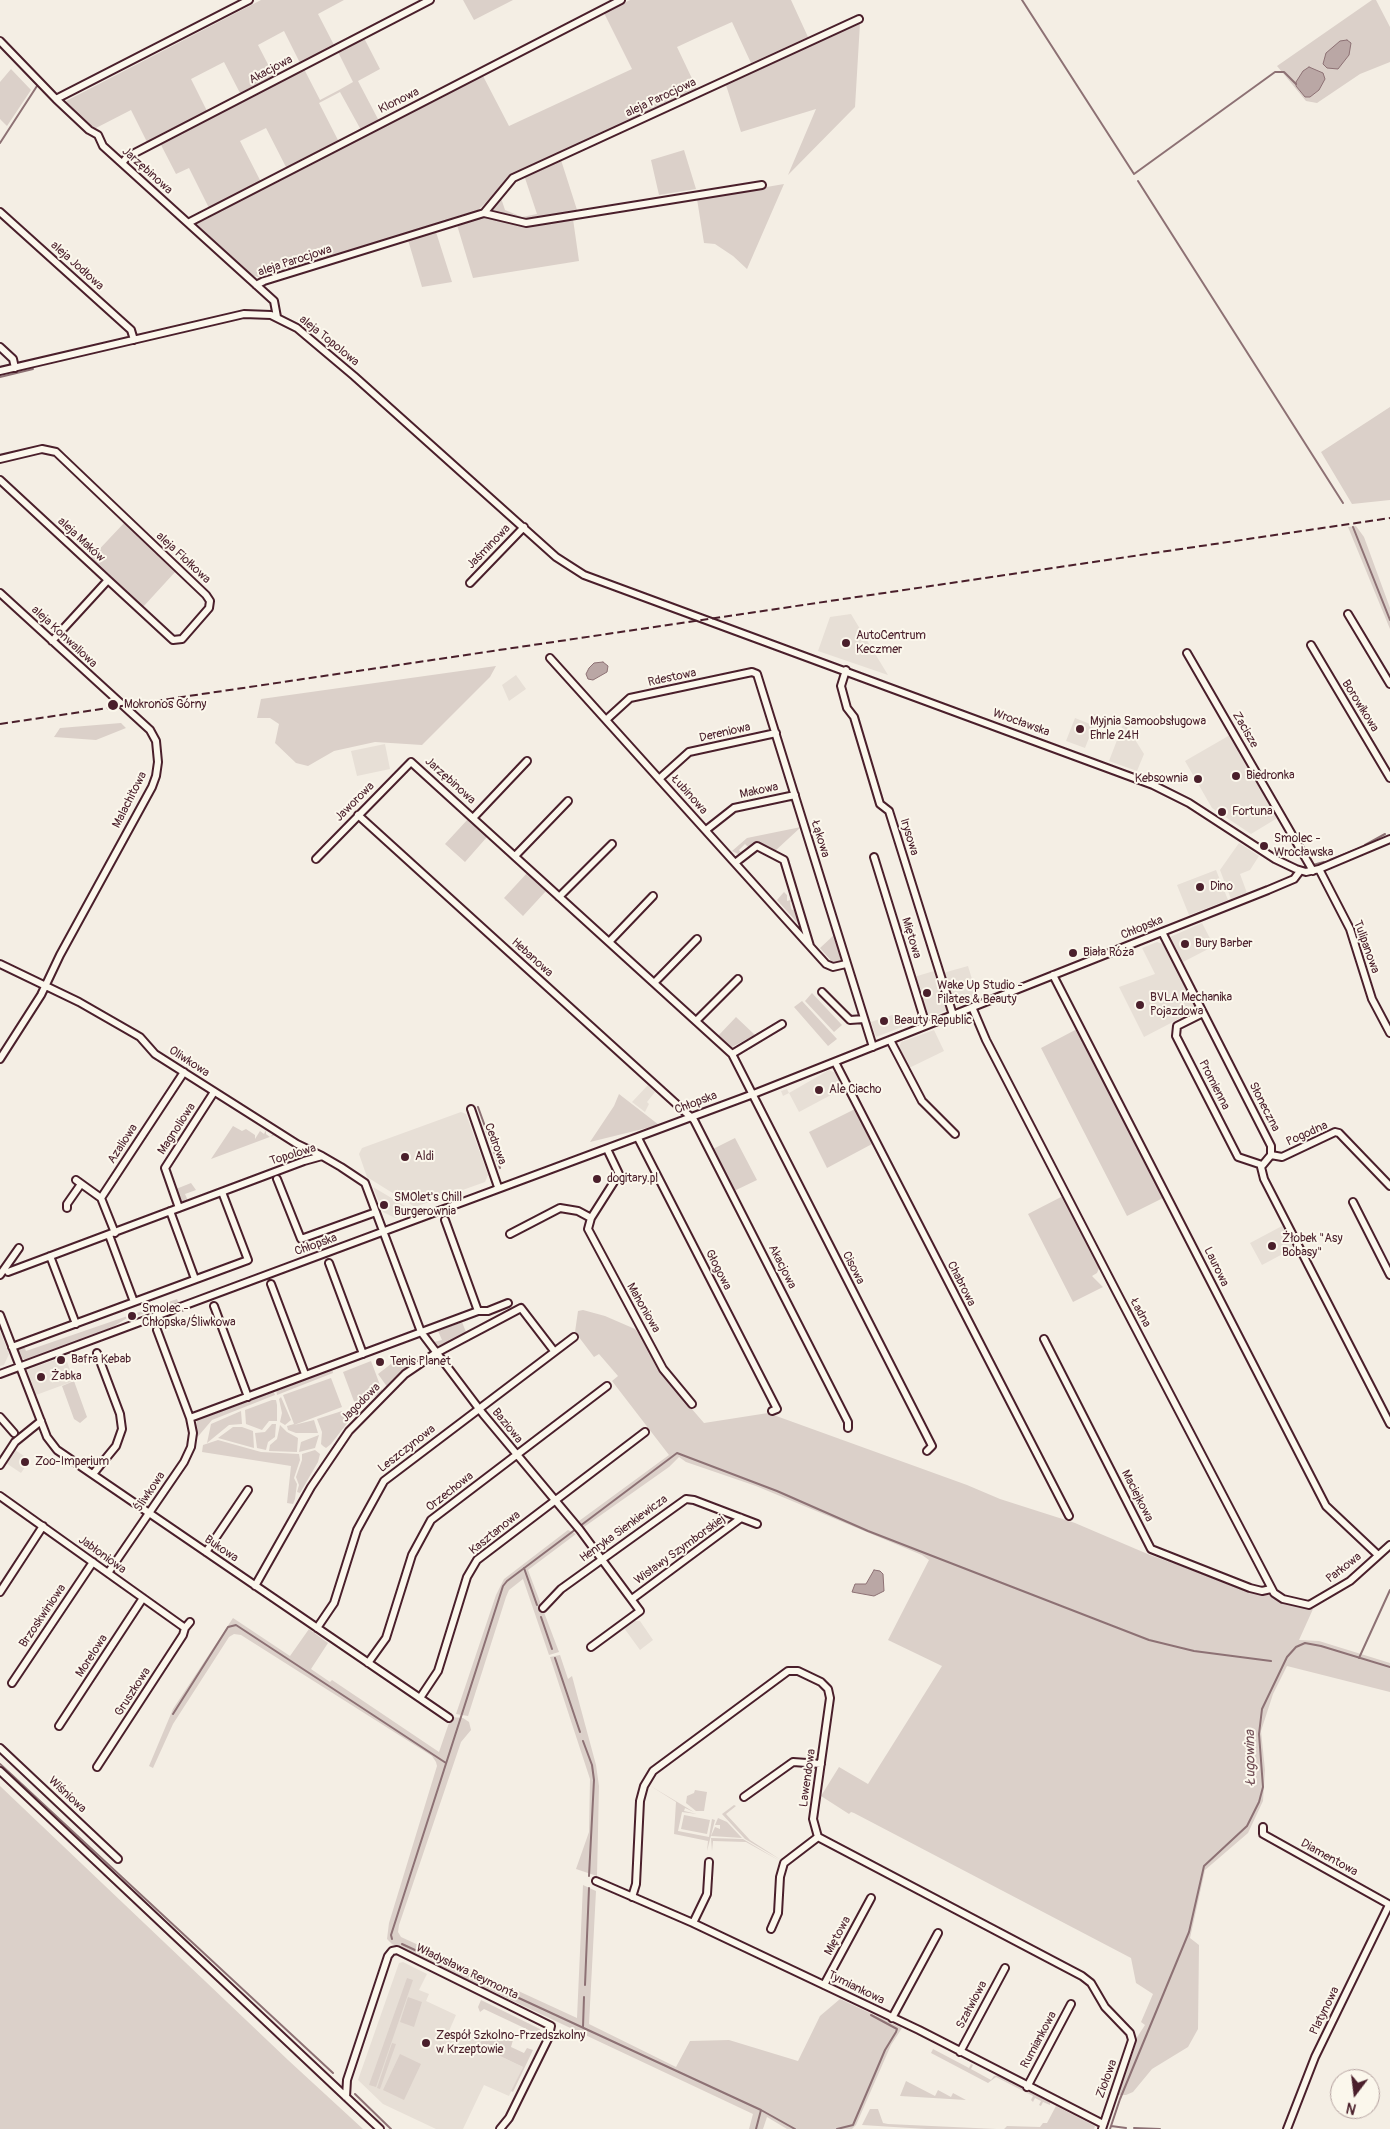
<!DOCTYPE html>
<html>
<head>
<meta charset="utf-8">
<style>
  body { margin:0 }
  #map { position:relative; width:1390px; height:2129px; overflow:hidden; background:#f4eee4; font-family:Pangolin,sans-serif }
  canvas { display:block }
  .north { position:absolute; left:1330px; top:2069px; width:50px; height:50px; box-sizing:border-box; background:#fbf7ec; border:1px solid #b4a19f; border-radius:50%; rotate:195deg; font-size:14px; font-weight:700; line-height:20px; text-align:center; color:#4a1f2b }
  .north::after { content:''; display:block; margin:auto; width:18px; height:22px; background:#4a1f2b; clip-path:polygon(50% 0,100% 100%,50% 72%,0 100%) }
</style>
</head>
<body>
<div id="map">
<canvas width="1390" height="2129"></canvas>
<div class="north">N</div>
</div>
<script>
const g = document.querySelector('canvas').getContext('2d');
g.lineJoin = 'round';
function fillPath(path, color) {
  g.fillStyle = color;
  g.fill(path, 'evenodd');
}
function poly(rows) {
  const path = new Path2D();
  for (const r of rows) {
    path.moveTo(r[0], r[1]);
    for (let i = 2; i < r.length; i += 2) path.lineTo(r[i], r[i + 1]);
  }
  return path;
}
function stroke(path, color, width, dash) {
  g.strokeStyle = color;
  g.lineWidth = width;
  g.lineCap = dash ? 'butt' : 'round';
  g.setLineDash(dash || []);
  g.stroke(path);
}
function label(font, color, halo, rows, align = 'center') {
  g.font = font + ' Pangolin,sans-serif';
  g.lineWidth = 4;
  g.setLineDash([]);
  g.textBaseline = 'middle';
  g.strokeStyle = halo;
  g.fillStyle = color;
  for (const [text, x, y, turn = 0] of rows) {
    g.save();
    g.translate(x, y);
    g.rotate((+turn || 0) * Math.PI / 180);
    g.textAlign = isNaN(turn) ? turn : align;
    if (halo) g.strokeText(text, 0, 0);
    g.fillText(text, 0, 0);
    g.restore();
  }
}
fillPath(poly([
  [851,614,854,619,888,675,818,651,830,617],
  [516,675,526,689,509,701,502,685],
  [1094,714,1098,715,1085,748,1066,741,1075,718,1090,724],
  [1124,722,1144,754,1137,771,1109,761],
  [1230,735,1279,817,1251,834,1212,808,1185,761],
  [385,744,390,769,357,776,351,751],
  [1239,843,1259,856,1250,870,1240,874,1247,893,1231,899,1220,870],
  [1216,870,1228,900,1189,915,1177,885],
  [1202,923,1214,946,1183,962,1170,937],
  [1157,942,1163,944,1194,1005,1192,1012,1144,1037,1119,987,1155,974,1142,948],
  [968,966,978,999,958,1006,952,1003,943,973],
  [934,971,947,1010,931,1017,925,1014,914,977],
  [898,1013,902,1027,876,1037,871,1022],
  [934,1030,944,1051,909,1068,899,1048,901,1042],
  [829,1070,836,1073,844,1088,799,1112,789,1093,783,1096,781,1091,787,1089,789,1093],
  [648,1085,655,1092,647,1102,649,1104,645,1112,632,1102],
  [461,1112,466,1114,488,1175,485,1182,415,1207,367,1177,359,1154,362,1148],
  [373,1187,405,1206,413,1211,395,1218,383,1212],
  [1282,1226,1294,1248,1262,1265,1250,1243],
  [0,1331,9,1354,4,1365,0,1366],
  [65,1356,74,1381,36,1395,27,1370],
  [15,1450,30,1460,21,1473,6,1463],
  [634,1621,640,1621,653,1640,640,1650,624,1628],
  [403,1962,427,1974,419,1990,429,1994,426,2001,456,2015,449,2031,463,2037,465,2032,482,2040,479,2046,523,2067,509,2096,484,2085,463,2129,436,2129,383,2104,358,2080,399,1963]
]), '#e7dfd6');
fillPath(poly([
  [261,0,344,0,318,14,334,45,300,63,284,31,258,45,274,76,240,93,224,62,191,79,207,111,147,142,131,110,94,129,67,103,66,101],
  [463,0,513,0,474,20],
  [630,0,791,0,808,37,751,63,732,22,705,34,677,47,697,89,514,175,476,212,364,247,261,278,251,275,195,223,474,79,483,76,509,126,632,69,604,13],
  [1372,0,1376,0,1390,27,1390,62,1360,74,1317,103,1306,101,1277,66],
  [860,23,855,107,788,175,816,109,741,132,726,85],
  [364,38,380,69,358,81,379,121,361,130,340,92,319,103,339,142,287,169,266,128,240,141,261,182,209,208,189,168,176,174,160,143,304,69,320,100,339,90,353,82,338,52],
  [11,69,31,90,7,126,0,119,0,82],
  [684,150,696,189,659,195,651,160],
  [561,160,578,213,524,220,491,212,494,202,500,195,505,210,522,217,537,214,524,175],
  [784,184,747,269,733,256,715,244,704,243,697,199],
  [482,217,526,226,573,219,579,261,473,278,457,225],
  [436,232,452,282,422,287,408,240],
  [1390,407,1390,500,1352,504,1321,452],
  [125,522,176,571,143,607,91,558],
  [1356,526,1364,537,1390,608,1390,629,1348,527],
  [496,666,490,677,422,745,375,742,334,751,308,766,296,763,275,743,279,724,270,718,257,718,261,699],
  [121,723,126,728,96,740,54,737,60,728],
  [468,819,487,837,465,862,445,844],
  [801,827,775,851,756,842,749,848,745,844,739,850,742,854,740,855,732,851,747,838],
  [527,873,546,891,523,916,504,898],
  [784,892,787,895,787,901,794,899,790,902,791,908,792,910,797,909,803,929,777,900],
  [834,935,841,958,839,963,834,964,820,948],
  [812,993,842,1025,834,1032,805,1001],
  [802,1001,837,1039,828,1046,794,1007],
  [736,1017,755,1035,732,1047,718,1036],
  [1077,1029,1163,1198,1127,1216,1041,1048],
  [619,1094,659,1125,590,1142,614,1106],
  [855,1109,872,1144,827,1168,809,1132],
  [233,1126,242,1131,246,1129,255,1135,255,1139,260,1131,264,1134,266,1130,266,1134,270,1137,273,1134,275,1135,211,1159],
  [735,1138,757,1180,734,1191,713,1149],
  [191,1183,196,1190,185,1194,188,1201,182,1202,176,1189],
  [1063,1196,1100,1266,1097,1273,1092,1276,1103,1287,1073,1302,1028,1214],
  [177,1299,179,1303,136,1316,132,1315,111,1328,26,1360,21,1358,17,1350,24,1346,26,1351],
  [583,1310,605,1316,635,1329,650,1349,659,1371,704,1423,768,1413,967,1485,1000,1499,1075,1523,1150,1555,1251,1591,1272,1596,1297,1606,1313,1609,1299,1640,1319,1641,1390,1663,1390,1692,1287,1666,1273,1694,1261,1731,1265,1770,1263,1801,1248,1833,1205,1870,1190,1938,1199,1945,1198,2029,1188,2047,1152,2069,1133,2092,1126,2095,1118,2095,1117,2092,1134,2049,1134,2042,1145,2025,1141,2022,1153,1994,1136,1983,1131,1958,854,1813,851,1812,849,1814,821,1796,839,1767,868,1784,942,1666,888,1640,929,1560,922,1555,756,1486,686,1462,679,1457,669,1467,584,1527,579,1521,669,1455,612,1381,618,1376,599,1354,594,1357,575,1332,578,1311],
  [462,1322,466,1332,438,1348,434,1342,442,1340,438,1331],
  [400,1357,409,1368,388,1388,378,1374],
  [371,1361,383,1393,355,1404,343,1372],
  [332,1368,333,1373,277,1395,276,1389],
  [331,1378,342,1407,294,1425,314,1420,318,1433,296,1433,288,1430,287,1426,294,1424,283,1395],
  [74,1381,87,1417,80,1423,74,1419,62,1386],
  [273,1390,275,1395,212,1420,195,1440,197,1420],
  [281,1397,291,1420,285,1425,280,1422,282,1413,279,1399],
  [272,1400,276,1400,277,1405,277,1421,269,1421,262,1430,246,1424,245,1410],
  [241,1411,242,1424,229,1425,207,1443,211,1424],
  [342,1411,348,1422,331,1444,326,1448,323,1446,321,1444,322,1432,317,1419],
  [272,1424,276,1424,275,1437,268,1442,266,1450,257,1448,255,1433,265,1432],
  [280,1425,287,1432,298,1438,297,1452,269,1451,270,1445,277,1439],
  [233,1427,242,1427,253,1431,254,1448,218,1438],
  [319,1435,315,1448,299,1452,301,1442],
  [218,1440,261,1452,299,1454,300,1460,294,1478,297,1484,295,1499,293,1504,287,1503,291,1466,202,1452,203,1445],
  [315,1450,320,1454,318,1462,300,1493,297,1492,299,1485,296,1477,302,1460,302,1454],
  [568,1530,576,1534,528,1570,559,1652,549,1655,523,1579,509,1590,506,1597,468,1716,456,1714,496,1595,504,1579],
  [233,1618,290,1656,309,1629,328,1643,311,1669,330,1682,332,1680,439,1752,451,1717,463,1718,469,1722,471,1730,461,1742,399,1925,398,1932,401,1937,577,2018,583,1885,596,1891,589,2024,676,2067,690,2041,729,2040,798,2061,820,2016,840,1999,902,2028,891,2045,856,2125,852,2129,787,2129,767,2117,763,2129,749,2129,753,2114,392,1944,387,1939,389,1923,437,1766,436,1762,432,1756,241,1635,234,1634,229,1637,173,1724,153,1768,149,1766,173,1709],
  [560,1655,568,1679,572,1676,596,1765,599,1786,597,1876,576,1869,589,1832,590,1779,550,1657],
  [649,1785,694,1812,685,1808,684,1811,697,1814,682,1812,678,1831,709,1837,712,1819,715,1820,707,1851,708,1841,674,1834,676,1802],
  [0,1786,288,2060,363,2129,0,2129],
  [695,1790,707,1792,704,1811,696,1811,686,1803,687,1796,694,1793],
  [734,1805,736,1806,726,1814,750,1840,781,1860,745,1839,722,1814],
  [684,1815,710,1820,707,1834,681,1829],
  [718,1818,727,1822,742,1838,711,1836,715,1827,720,1829,720,1825,715,1825],
  [711,1838,743,1839,780,1861,746,1842,713,1841,712,1851],
  [407,1978,413,1980,376,2087,369,2085],
  [408,1997,422,2002,414,2027,400,2022],
  [481,2000,540,2029,542,2033,538,2040,535,2038,537,2034,484,2009,480,2012,478,2007],
  [490,2030,513,2040,511,2047,524,2053,527,2048,533,2050,513,2092,511,2091,523,2067,479,2046,485,2033,488,2034],
  [392,2043,396,2044,380,2089,377,2088],
  [933,2049,969,2068,971,2064,973,2065,971,2069,991,2080,994,2076,998,2075,1050,2102,1050,2105,1043,2102,1041,2106,1039,2105,1041,2101,1035,2098,1033,2102,1031,2100,1033,2096,996,2077,988,2083,931,2053],
  [400,2054,421,2064,404,2100,383,2090],
  [906,2081,935,2096,938,2090,951,2097,953,2093,966,2100,900,2096],
  [1056,2106,1095,2126,1094,2129,1004,2129,1007,2126,1040,2127,1043,2123,1047,2123],
  [870,2109,878,2109,883,2123,888,2124,997,2129,926,2129,862,2125]
]), '#dbd0c9');
const water = poly([
  [1347,40,1351,43,1349,55,1338,69,1327,68,1323,64,1326,53,1340,41,1347,40],
  [1309,67,1323,73,1325,79,1319,90,1310,97,1305,97,1296,86,1296,82,1303,71,1309,67],
  [603,662,608,666,607,672,593,680,588,679,586,674,589,668,594,663,603,662],
  [874,1570,880,1571,883,1574,884,1591,874,1596,852,1592,855,1584,866,1584,874,1570]
]);
fillPath(water, '#baa7a5');
stroke(water, '#8d7174', 1);
stroke(poly([
  [1022,0,1134,174,1275,72,1284,72,1296,84],
  [0,143,37,86],
  [1138,181,1343,503],
  [0,377,33,369],
  [1353,527,1390,620],
  [1365,845,1385,834],
  [1330,860,1360,848],
  [1313,865,1324,862],
  [478,1107,500,1168],
  [524,1568,537,1605],
  [541,1617,552,1649],
  [555,1658,580,1732],
  [1359,1658,1390,1590],
  [173,1714,228,1627,236,1625,446,1763],
  [583,1741,592,1765,594,1780,589,1876],
  [0,1764,333,2073],
  [392,1939,391,1935,503,1586,507,1581,677,1453,777,1491,868,1531,1149,1640,1194,1651,1271,1661],
  [402,1944,761,2110,756,2129],
  [585,1985,589,1888],
  [583,2027,584,1997],
  [355,2094,391,2129],
  [761,2110,795,2129],
  [1111,2126,1126,2128],
  [1134,2128,1160,2129],
  [837,2129,853,2125,885,2050,896,2032,897,2029,871,2015],
  [1110,2129,1120,2099,1189,1932,1204,1866,1247,1826,1259,1802,1263,1787,1259,1734,1262,1709,1287,1657,1296,1647,1305,1643,1321,1646,1390,1667]
]), '#8d7174', 2);
const minor = poly([
  [0,41,56,99,89,130,98,135,103,146,274,301,277,317],
  [56,99,249,0],
  [123,162,127,157,430,0],
  [0,212,131,330,134,340],
  [484,213,526,223,762,185],
  [188,223,621,0],
  [256,285,264,281,484,213,513,178,859,19],
  [0,347,13,359,15,368],
  [0,371,244,314,271,315,297,328,354,376,556,557,584,575,1153,785,1189,803,1275,859,1296,869,1306,872,1319,869,1390,839],
  [0,459,42,449,56,452,206,595,210,601,209,608,182,639,173,640,108,580],
  [0,480,108,580,52,641],
  [470,583,524,527],
  [0,593,150,730,156,741,158,762,156,776,152,787,60,955,41,995,0,1059],
  [1348,614,1390,684],
  [1311,645,1390,778],
  [1187,653,1313,871],
  [550,658,826,964,833,967,846,964],
  [846,670,841,686,847,708,854,717,880,804,889,811,953,1015],
  [607,719,630,698,752,672,757,674,873,1047],
  [659,779,689,752,776,733],
  [358,815,694,1120,848,1422,848,1428],
  [473,818,527,761],
  [706,830,734,808,795,795],
  [515,856,568,801],
  [874,857,926,1025],
  [316,859,411,762,732,1054,932,1446,927,1451],
  [735,863,757,846,784,860,810,946],
  [1319,869,1350,929,1372,999,1390,1033],
  [559,897,612,844],
  [1162,932,1271,1146,1271,1155,1261,1167,1264,1179,1390,1424],
  [609,942,653,896],
  [0,964,79,1002,140,1037,155,1054,297,1144,322,1156],
  [1053,975,1326,1506,1378,1555],
  [654,983,697,939],
  [822,992,850,1020,864,1019],
  [972,1007,986,1040,1115,1289,1274,1593,1283,1599,1309,1605,1350,1581,1390,1545],
  [1203,1013,1177,1026,1176,1036,1238,1157,1262,1165],
  [696,1021,738,979],
  [890,1040,922,1101,955,1134],
  [732,1054,782,1024],
  [835,1062,1069,1516],
  [471,1109,498,1187],
  [638,1138,777,1409,772,1411],
  [607,1149,619,1174,591,1218,588,1229,663,1369,692,1404],
  [1271,1155,1282,1157,1335,1132,1339,1133,1390,1186],
  [277,1179,301,1239,376,1212],
  [76,1180,101,1198],
  [1353,1202,1390,1275],
  [67,1208,67,1204,81,1184],
  [179,1208,165,1168,214,1092],
  [170,1211,195,1279],
  [445,1220,478,1311],
  [115,1233,101,1198,184,1072],
  [510,1234,560,1208,578,1211,591,1218],
  [109,1235,134,1302],
  [50,1256,76,1324],
  [329,1263,363,1354],
  [8,1272,304,1161,322,1156,341,1167,365,1183,421,1332,483,1414,580,1530,640,1611,591,1647],
  [0,1275,19,1248],
  [271,1284,305,1374],
  [214,1306,248,1397],
  [0,1315,47,1437,57,1450,449,1718],
  [1044,1339,1151,1549,1250,1588,1262,1591,1271,1589],
  [12,1347,248,1260,222,1192],
  [0,1374,756,1093,1268,890,1294,879,1300,871],
  [0,1417,14,1433],
  [190,1418,478,1311,488,1311,508,1303],
  [0,1465,15,1442,41,1421],
  [93,1474,116,1446,122,1429,120,1414,97,1353],
  [0,1496,185,1628,190,1622],
  [206,1552,248,1490],
  [108,1573,184,1462,191,1447,193,1433,190,1418,157,1330],
  [255,1586,311,1487,349,1431,405,1374,436,1353,521,1308,554,1351],
  [0,1592,43,1526],
  [632,1599,741,1518],
  [543,1608,561,1589,686,1499,694,1500,757,1524],
  [317,1628,334,1603,357,1530,384,1481,574,1337],
  [368,1663,386,1638,412,1555,431,1520,607,1386],
  [12,1683,93,1562],
  [420,1698,438,1671,467,1577,477,1560,645,1432],
  [59,1726,143,1598],
  [0,1748,118,1859],
  [97,1767,183,1635,185,1628],
  [0,1771,380,2129],
  [744,1797,793,1762,821,1764],
  [1263,1827,1263,1834,1390,1905],
  [596,1881,693,1923,919,2030,1103,2124],
  [632,1897,636,1884,640,1801,644,1786,653,1771,788,1671,798,1671,821,1682,828,1689,830,1698,813,1819,818,1837,1082,1976,1091,1983,1105,2007,1130,2033,1132,2040,1102,2129],
  [693,1923,707,1894,709,1862],
  [771,1929,778,1913,780,1877,784,1863,818,1837],
  [824,1985,871,1898],
  [892,2018,938,1933],
  [960,2052,1005,1968],
  [1027,2087,1071,2004],
  [346,2097,347,2080,388,1956,392,1951,397,1950,551,2026,548,2039,509,2118,500,2129],
  [1287,2129,1315,2057,1389,1905]
]);
stroke(minor, '#4a1f2b', 10);
stroke(minor, '#fbf7ec', 6);
stroke(poly([
  [0,724,1390,518]
]), '#4a1f2b', 2, [8, 4]);
for (const [x, y, r, color] of [
  [846,643,5,"#4a1f2b"],
  [113,705,6,"#4a1f2b"],
  [1080,729,5,"#4a1f2b"],
  [1236,776,5,"#4a1f2b"],
  [1198,779,5,"#4a1f2b"],
  [1222,812,5,"#4a1f2b"],
  [1264,846,5,"#4a1f2b"],
  [1200,887,5,"#4a1f2b"],
  [1185,944,5,"#4a1f2b"],
  [1073,953,5,"#4a1f2b"],
  [927,993,5,"#4a1f2b"],
  [1140,1005,5,"#4a1f2b"],
  [884,1021,5,"#4a1f2b"],
  [819,1090,5,"#4a1f2b"],
  [405,1157,5,"#4a1f2b"],
  [597,1179,5,"#4a1f2b"],
  [384,1205,5,"#4a1f2b"],
  [1272,1246,5,"#4a1f2b"],
  [132,1316,5,"#4a1f2b"],
  [61,1360,5,"#4a1f2b"],
  [380,1362,5,"#4a1f2b"],
  [41,1377,5,"#4a1f2b"],
  [25,1462,5,"#4a1f2b"],
  [426,2043,5,"#4a1f2b"]
]) {
  const dot = new Path2D();
  dot.arc(x, y, r, 0, 2 * Math.PI);
  g.fillStyle = color;
  g.fill(dot);
  stroke(dot, '#fbf7ec', 2);
}
label('12px', '#4a1f2b', '#fbf7ec', [
  ["Akacjowa",271,70,-28],
  ["aleja Parocjowa",661,98,-25],
  ["Klonowa",399,101,-26],
  ["Jarzębinowa",147,171,42],
  ["aleja Parocjowa",295,261,-18],
  ["aleja Jodłowa",77,266,42],
  ["aleja Topolowa",329,341,39],
  ["aleja Maków",81,540,43],
  ["Jaśminowa",489,547,-46],
  ["aleja Fiołkowa",183,558,43],
  ["aleja Konwaliowa",64,637,43],
  ["Rdestowa",672,678,-12],
  ["Borowikowa",1360,706,58],
  ["Wrocławska",1021,723,20],
  ["Zacisze",1245,730,60],
  ["Dereniowa",725,733,-13],
  ["Jarzębinowa",450,781,42],
  ["Makowa",759,791,-12],
  ["Łubinowa",689,795,48],
  ["Malachitowa",130,800,-63],
  ["Jaworowa",355,802,-45],
  ["Irysowa",909,837,73],
  ["Łąkowa",820,839,73],
  ["Chłopska",1142,928,-22],
  ["Miętowa",911,938,73],
  ["Tulipanowa",1366,947,70],
  ["Hebanowa",532,958,42],
  ["Oliwkowa",189,1062,33],
  ["Promienna",1214,1085,63],
  ["Chłopska",696,1103,-21],
  ["Słoneczna",1264,1107,63],
  ["Magnoliowa",177,1129,-57],
  ["Pogodna",1307,1134,-24],
  ["Azaliowa",123,1144,-57],
  ["Cedrowa",495,1144,70],
  ["Topolowa",293,1155,-17],
  ["Chłopska",316,1245,-20],
  ["Akacjowa",782,1267,63],
  ["Laurowa",1216,1267,64],
  ["Cisowa",853,1268,63],
  ["Głogowa",718,1270,63],
  ["Chabrowa",961,1284,63],
  ["Mahoniowa",643,1308,60],
  ["Ładna",1140,1313,62],
  ["Jagodowa",361,1403,-45],
  ["Baziowa",507,1426,51],
  ["Leszczynowa",407,1449,-38],
  ["Śliwkowa",150,1492,-56],
  ["Orzechowa",450,1492,-38],
  ["Maciejkowa",1137,1496,63],
  ["Henryka Sienkiewicza",624,1529,-36],
  ["Kasztanowa",495,1533,-39],
  ["Bukowa",221,1549,34],
  ["Wisławy Szymborskiej",680,1550,-36],
  ["Jabłoniowa",102,1555,36],
  ["Parkowa",1344,1568,-38],
  ["Brzoskwiniowa",43,1616,-56],
  ["Morelowa",92,1656,-57],
  ["Gruszkowa",133,1692,-57],
  ["Lawendowa",808,1778,-82],
  ["Wiśniowa",67,1795,43],
  ["Diamentowa",1329,1858,29],
  ["Miętowa",838,1936,-62],
  ["Władysława Reymonta",467,1972,26],
  ["Tymiankowa",856,1988,26],
  ["Szałwiowa",972,2005,-62],
  ["Platynowa",1325,2011,-64],
  ["Rumiankowa",1039,2040,-62],
  ["Ziołowa",1107,2079,-70]
]);
label('12px', '#4a1f2b', '#fbf7ec', [
  ["AutoCentrum",856,636],
  ["Keczmer",856,650],
  ["Mokronos Górny",124,705],
  ["Myjnia Samoobsługowa",1090,722],
  ["Ehrle 24H",1090,736],
  ["Biedronka",1246,776],
  ["Kebsownia",1188,779,"right"],
  ["Fortuna",1232,812],
  ["Smolec -",1274,839],
  ["Wrocławska",1274,853],
  ["Dino",1210,887],
  ["Bury Barber",1195,944],
  ["Biała Róża",1083,953],
  ["Wake Up Studio -",937,986],
  ["Pilates & Beauty",937,1000],
  ["BVLA Mechanika",1150,998],
  ["Pojazdowa",1150,1012],
  ["Beauty Republic",894,1021],
  ["Ale Ciacho",829,1090],
  ["Aldi",415,1157],
  ["dogitary.pl",607,1179],
  ["SMOlet's Chill",394,1198],
  ["Burgerownia",394,1212],
  ["Żłobek \"Asy",1282,1239],
  ["Bobasy\"",1282,1253],
  ["Smolec -",142,1309],
  ["Chłopska/Śliwkowa",142,1323],
  ["Bafra Kebab",71,1360],
  ["Tenis Planet",390,1362],
  ["Żabka",51,1377],
  ["Zoo-Imperium",35,1462],
  ["Zespół Szkolno-Przedszkolny",436,2036],
  ["w Krzeptowie",436,2050]
], 'left');
label('italic 14px', '#714f56', '#fbf7ec', [
  ["Ługowina",1251,1758,-91]
]);
</script>
</body>
</html>
